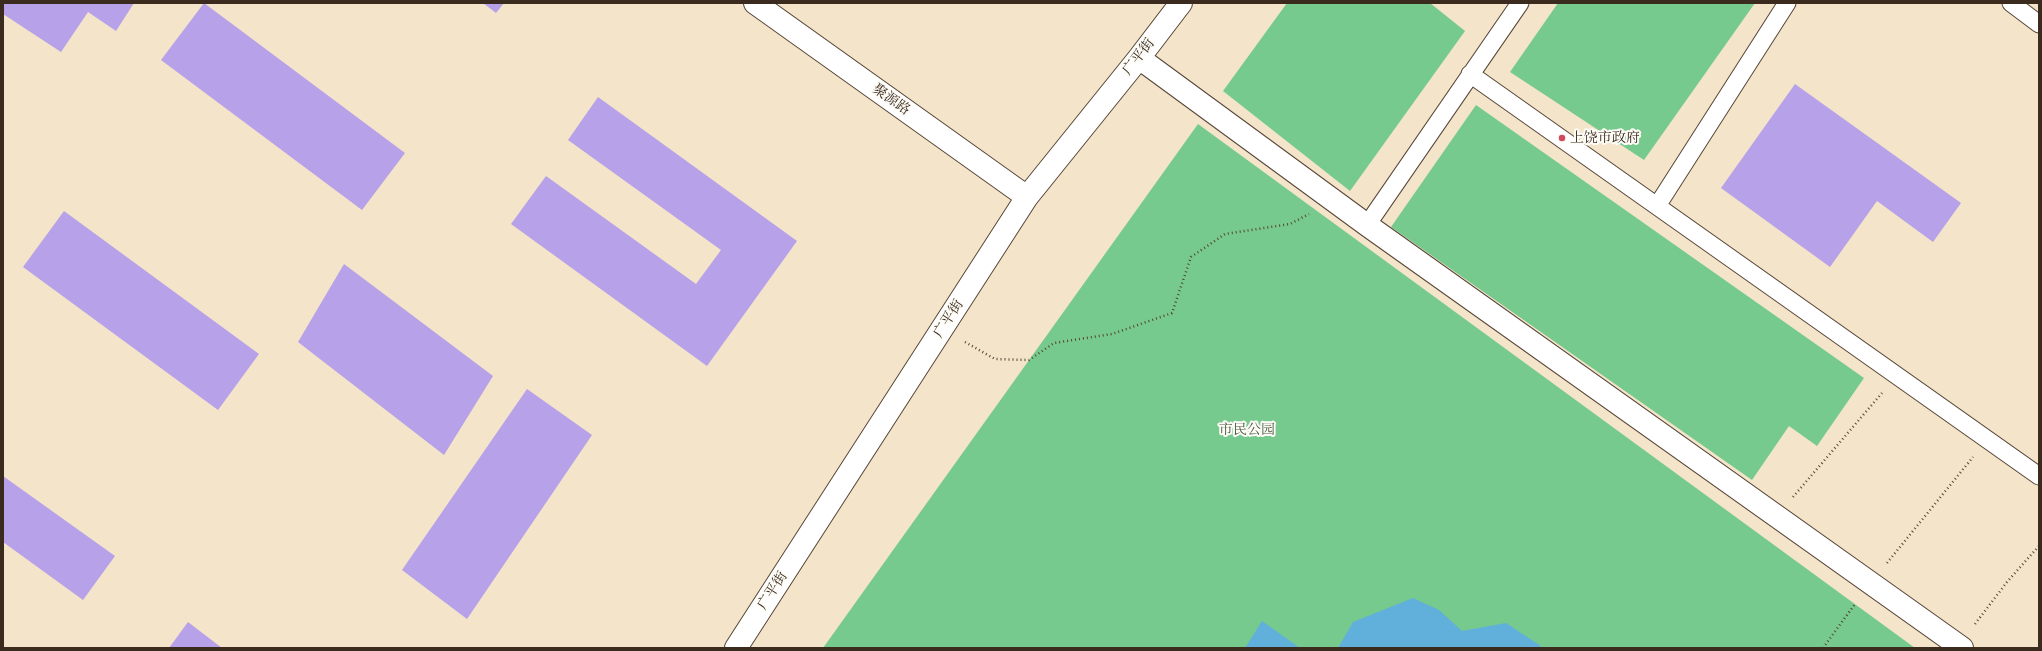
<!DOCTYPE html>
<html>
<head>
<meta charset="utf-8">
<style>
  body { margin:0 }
  #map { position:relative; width:2042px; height:651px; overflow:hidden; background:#f3e4ca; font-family:"Gentium Book Plus",serif }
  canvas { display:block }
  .frame { position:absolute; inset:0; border:4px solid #3b2a1e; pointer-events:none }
</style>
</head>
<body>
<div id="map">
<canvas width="2042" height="651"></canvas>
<div class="frame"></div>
</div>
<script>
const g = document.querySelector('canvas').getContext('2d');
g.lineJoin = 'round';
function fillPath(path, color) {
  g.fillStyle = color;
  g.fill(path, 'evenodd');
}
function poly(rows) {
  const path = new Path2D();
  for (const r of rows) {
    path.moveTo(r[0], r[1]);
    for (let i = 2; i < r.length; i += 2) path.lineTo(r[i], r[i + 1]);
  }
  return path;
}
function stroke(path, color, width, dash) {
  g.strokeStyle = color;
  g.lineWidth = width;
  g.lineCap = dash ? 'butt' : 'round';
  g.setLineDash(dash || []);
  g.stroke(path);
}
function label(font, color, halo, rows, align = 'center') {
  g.font = font + ' "Gentium Book Plus","Noto Serif SC",serif';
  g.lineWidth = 4;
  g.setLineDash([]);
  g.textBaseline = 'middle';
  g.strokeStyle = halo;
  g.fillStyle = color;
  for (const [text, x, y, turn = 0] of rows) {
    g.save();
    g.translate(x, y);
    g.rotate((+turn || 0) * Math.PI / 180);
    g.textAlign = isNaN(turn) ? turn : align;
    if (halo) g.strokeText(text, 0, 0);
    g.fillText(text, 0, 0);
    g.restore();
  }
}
fillPath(poly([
  [1287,3,1430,3,1465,31,1350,191,1223,91],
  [1558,3,1755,3,1644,160,1510,72],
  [1476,105,1864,378,1817,446,1789,426,1752,480,1391,227],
  [1198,124,1915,648,823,648]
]), '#76ca8e');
fillPath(poly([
  [1413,598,1439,610,1462,631,1506,623,1541,646,1539,648,1338,648,1353,622],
  [1262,621,1300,648,1245,648]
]), '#61b0db');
fillPath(poly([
  [3,3,134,3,116,31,88,12,61,52,3,14],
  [204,3,405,153,362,210,161,60],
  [483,3,504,3,496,13],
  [1795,84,1961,203,1933,242,1877,201,1830,267,1721,188],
  [598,97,797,241,707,366,511,224,546,176,696,284,721,250,568,140],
  [64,211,259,354,218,410,23,267],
  [344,264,493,376,444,455,298,342],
  [527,389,592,435,467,619,402,570],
  [3,476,115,556,83,600,3,542],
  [188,622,222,648,169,648]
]), '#b7a1e8');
const lane = poly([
  [2011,3,2039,24],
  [1470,74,2039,476],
  [1657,206,1787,3],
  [1367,225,1520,3]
]);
const street = poly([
  [755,3,1027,197],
  [1139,58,1367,225,1962,648],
  [736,648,1027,197,1139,58,1181,3]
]);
stroke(lane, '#574638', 19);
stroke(street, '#574638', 24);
stroke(poly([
  [965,342,995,359,1029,360,1054,343,1112,334,1172,313,1191,257,1225,234,1290,224,1309,214],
  [1793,497,1882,393],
  [1887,563,1973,457],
  [1975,624,2007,582,2039,546],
  [1823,648,1855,604]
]), '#574638', 2.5, [1, 3]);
stroke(lane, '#fff', 17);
stroke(street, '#fff', 22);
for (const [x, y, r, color] of [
  [1562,138,4,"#d1495b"]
]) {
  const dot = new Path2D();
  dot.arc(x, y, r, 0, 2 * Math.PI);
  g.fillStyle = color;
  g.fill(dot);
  stroke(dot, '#fdfcf7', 1.5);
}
label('14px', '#3b2a1e', '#fdfcf7', [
  ["广平街",1139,57,-52],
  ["聚源路",891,100,35],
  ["广平街",949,319,-57],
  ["广平街",773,591,-57]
]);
label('14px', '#3b2a1e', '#fdfcf7', [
  ["上饶市政府",1570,138]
], 'left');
label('14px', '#4d5a40', '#fdfcf7', [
  ["市民公园",1247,430]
]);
</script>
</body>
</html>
